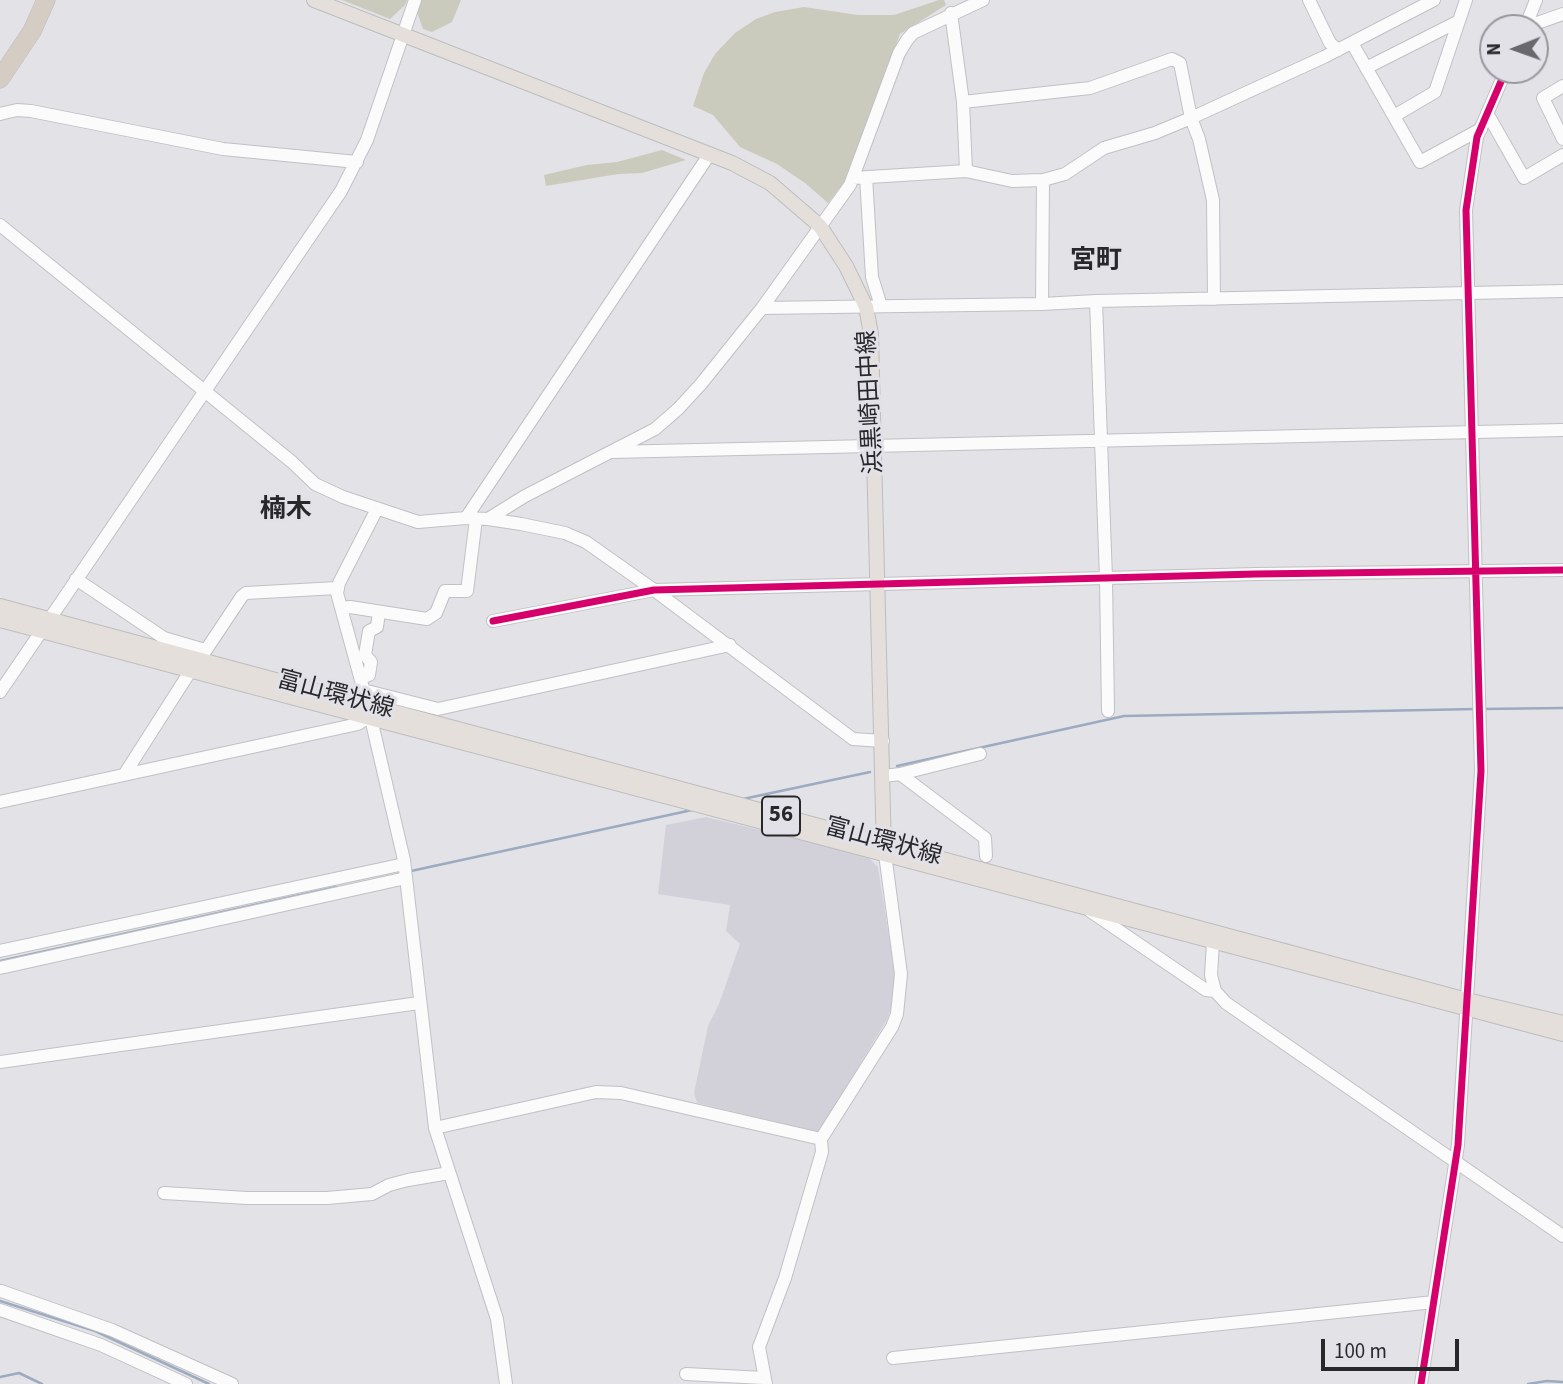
<!DOCTYPE html>
<html>
<head>
<meta charset="utf-8">
<style>
  body { margin:0 }
  #map { position:relative; width:1563px; height:1384px; overflow:hidden; background:#e3e2e7; font-family:"Source Sans 3",sans-serif }
  canvas { display:block }
  .north { position:absolute; left:1479px; top:14px; width:70px; height:70px; box-sizing:border-box; background:#e2e1e8; border:2px solid #98979c; border-radius:50%; rotate:269deg; font-size:19px; font-weight:700; line-height:28px; text-align:center; color:#28272a }
  .north::after { content:''; display:block; margin:auto; width:24px; height:32px; background:#69686c; clip-path:polygon(50% 0,100% 100%,50% 72%,0 100%) }
  .scale { position:absolute; left:1321px; top:1339px; width:138px; height:32px; box-sizing:border-box; border:4px solid #28272a; border-top:0; padding-left:9px; font-size:21px; line-height:24px; white-space:nowrap; color:#28272a; -webkit-text-stroke:5px #e2e1e8; paint-order:stroke }
</style>
</head>
<body>
<div id="map">
<canvas width="1563" height="1384"></canvas>
<div class="north">N</div>
<div class="scale">100 m</div>
</div>
<script>
const g = document.querySelector('canvas').getContext('2d');
g.lineJoin = 'round';
function fillPath(path, color) {
  g.fillStyle = color;
  g.fill(path, 'evenodd');
}
function poly(rows) {
  const path = new Path2D();
  for (const r of rows) {
    path.moveTo(r[0], r[1]);
    for (let i = 2; i < r.length; i += 2) path.lineTo(r[i], r[i + 1]);
  }
  return path;
}
function stroke(path, color, width, dash) {
  g.strokeStyle = color;
  g.lineWidth = width;
  g.lineCap = dash ? 'butt' : 'round';
  g.setLineDash(dash || []);
  g.stroke(path);
}
function label(font, color, halo, rows, align = 'center') {
  g.font = font + ' "Source Sans 3","Noto Sans JP",sans-serif';
  g.lineWidth = 6;
  g.setLineDash([]);
  g.textBaseline = 'middle';
  g.strokeStyle = halo;
  g.fillStyle = color;
  for (const [text, x, y, turn = 0] of rows) {
    g.save();
    g.translate(x, y);
    g.rotate((+turn || 0) * Math.PI / 180);
    g.textAlign = isNaN(turn) ? turn : align;
    if (halo) g.strokeText(text, 0, 0);
    g.fillText(text, 0, 0);
    g.restore();
  }
}
fillPath(poly([
  [706,817,851,852,870,859,878,867,894,969,895,994,888,1018,819,1132,697,1103,694,1093,708,1026,719,1004,740,944,726,931,730,905,658,894,666,825]
]), '#d2d1da');
fillPath(poly([
  [342,0,407,0,405,5,390,19],
  [422,0,461,0,452,22,432,32,423,29,417,12],
  [939,0,944,0,946,5,900,34,844,182,828,203,805,183,777,164,740,147,713,115,693,106,704,73,715,54,735,33,756,19,775,12,804,7,858,15,894,15],
  [662,150,686,160,642,173,618,174,546,186,544,175,587,165,617,162]
]), '#cacbbd');
stroke(poly([
  [1482,709,1563,708],
  [897,766,1124,716,1476,709],
  [743,799,870,772],
  [411,871,692,810],
  [0,961,336,887],
  [0,1301,95,1331,209,1384],
  [0,1377,19,1373,42,1384],
  [1528,1384,1547,1381,1563,1382]
]), '#9cabc0', 2.5);
const minor = poly([
  [1309,0,1330,43,1338,50],
  [951,13,963,102,966,171],
  [1526,27,1563,14],
  [1525,28,1536,0],
  [1352,43,1420,162,1481,129],
  [1366,68,1459,21],
  [1563,86,1543,98,1563,139],
  [963,102,1090,88,1172,59,1180,63,1191,118,1199,139,1213,200,1214,299],
  [1487,113,1524,178,1563,155],
  [0,114,17,110,31,111,223,149,357,162],
  [1394,116,1435,92,1466,0],
  [866,177,872,277,881,306],
  [853,178,966,171,1012,181,1043,180,1065,174,1104,148,1155,133,1191,118,1324,57,1434,0],
  [0,225,292,462,315,484,343,497,418,522,466,518,488,519,521,524,565,533,586,542,654,590,853,739,883,741],
  [1096,301,1106,579,1108,711],
  [1042,304,1043,180],
  [762,308,1042,304,1096,301,1563,291],
  [611,452,1563,430],
  [377,509,339,583,337,593,368,706,404,860,435,1128,497,1319,506,1384],
  [466,518,709,155],
  [488,519,525,496,655,429,678,409,701,384,762,308,850,185,899,53,907,40,913,33,983,0],
  [76,579,164,638,205,650],
  [342,608,350,607,427,619,436,613,445,591,467,591,476,519],
  [493,621,654,590,1256,574,1563,570],
  [200,659,242,596,246,593,337,588],
  [361,678,369,675,371,662,365,655,369,631,377,627,379,612],
  [363,690,438,709,730,645],
  [0,692,341,191,367,140,415,0],
  [900,774,980,754],
  [124,775,191,670],
  [884,776,900,774,985,838,986,856],
  [0,802,358,724,370,716],
  [1090,911,1206,990,1215,991,1226,1003,1563,1236],
  [1213,942,1211,975,1215,991],
  [0,951,404,864],
  [0,968,406,878],
  [0,1062,419,1003],
  [435,1128,596,1092,621,1093,821,1139,822,1152,785,1278,759,1347,766,1384],
  [821,1139,892,1027,897,1014,901,974,885,854],
  [164,1193,247,1198,327,1198,372,1194,389,1185,408,1180,449,1173],
  [1,1291,112,1330,232,1384],
  [0,1310,101,1345,186,1384],
  [893,1358,1434,1302],
  [686,1374,764,1378],
  [1421,1384,1458,1145,1481,771,1466,210,1477,137,1506,70]
]);
const major = poly([
  [314,0,732,163,770,183,820,226,846,266,866,307,871,334,884,852],
  [0,606,1467,1000,1563,1023],
  [0,620,1563,1034]
]);
const highway = poly([
  [0,79,32,31,46,0]
]);
stroke(minor, '#c1c0c4', 14);
stroke(major, '#bdbdbf', 16);
stroke(highway, '#bdbdbf', 19);
stroke(minor, '#fbfbfb', 12);
stroke(major, '#e5dfdb', 14);
stroke(highway, '#d5ccc4', 18);
stroke(poly([
  [493,621,654,590,1256,574,1563,570],
  [1421,1384,1458,1145,1481,771,1466,210,1477,137,1506,70]
]), '#d6006c', 7);
for (const [x, y, w] of [
  [781,816,38]
]) {
  const box = new Path2D();
  box.roundRect(x - w / 2, y - 19.5, w, 39, 5);
  g.fillStyle = '#e2e1e8';
  g.fill(box);
  stroke(box, '#28272a', 2);
}
label('bold 23px', '#28272a', null, [
  ["56",781,816]
]);
label('24px', '#28272a', '#e2e1e8', [
  ["浜黒崎田中線",872,402,-93],
  ["富山環状線",335,696,15],
  ["富山環状線",883,843,15]
]);
label('bold 26px', '#28272a', '#e2e1e8', [
  ["宮町",1096,262],
  ["楠木",286,511]
]);
</script>
</body>
</html>
